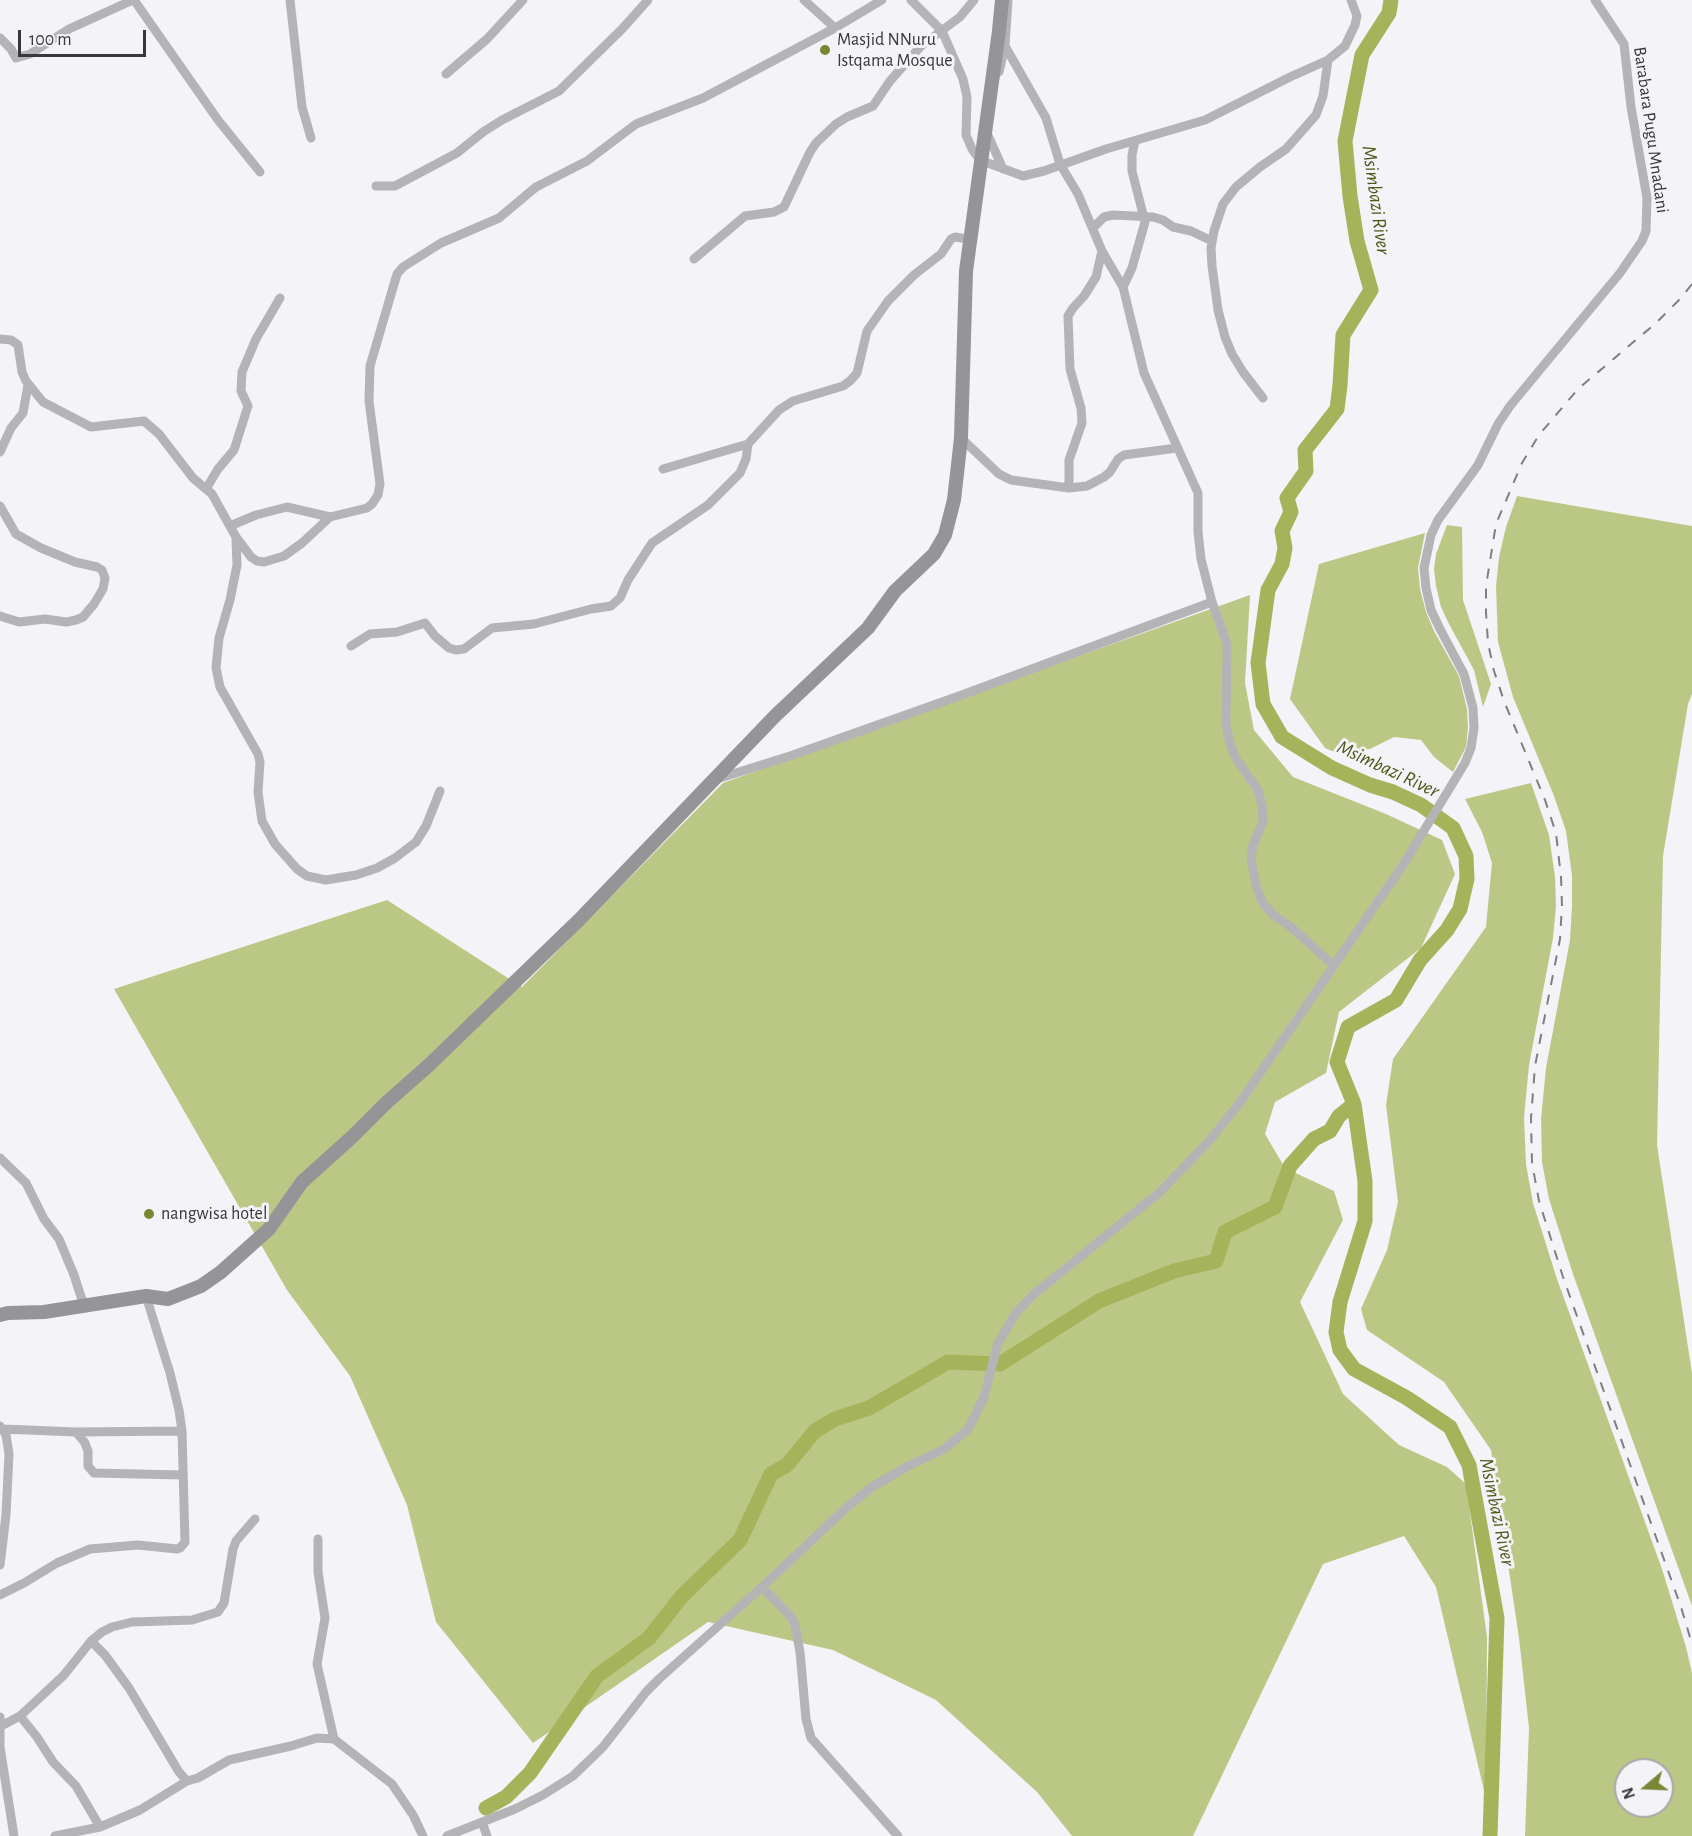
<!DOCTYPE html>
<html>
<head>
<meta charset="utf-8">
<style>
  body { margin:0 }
  #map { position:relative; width:1692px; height:1836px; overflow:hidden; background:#f3f3f8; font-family:"Alegreya Sans",sans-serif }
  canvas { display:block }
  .north { position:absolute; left:1614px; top:1758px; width:60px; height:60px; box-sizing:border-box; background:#f3f3f8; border:2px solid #a8a8ac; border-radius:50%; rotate:251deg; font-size:16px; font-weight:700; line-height:24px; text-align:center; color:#38383a }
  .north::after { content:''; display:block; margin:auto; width:21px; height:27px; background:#798734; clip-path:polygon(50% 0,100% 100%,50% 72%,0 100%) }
  .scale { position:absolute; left:18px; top:30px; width:128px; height:27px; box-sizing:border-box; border:3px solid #38383a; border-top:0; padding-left:8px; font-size:18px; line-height:21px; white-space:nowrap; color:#38383a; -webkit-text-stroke:4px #f3f3f8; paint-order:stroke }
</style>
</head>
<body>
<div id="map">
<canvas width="1692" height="1836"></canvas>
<div class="north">N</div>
<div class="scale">100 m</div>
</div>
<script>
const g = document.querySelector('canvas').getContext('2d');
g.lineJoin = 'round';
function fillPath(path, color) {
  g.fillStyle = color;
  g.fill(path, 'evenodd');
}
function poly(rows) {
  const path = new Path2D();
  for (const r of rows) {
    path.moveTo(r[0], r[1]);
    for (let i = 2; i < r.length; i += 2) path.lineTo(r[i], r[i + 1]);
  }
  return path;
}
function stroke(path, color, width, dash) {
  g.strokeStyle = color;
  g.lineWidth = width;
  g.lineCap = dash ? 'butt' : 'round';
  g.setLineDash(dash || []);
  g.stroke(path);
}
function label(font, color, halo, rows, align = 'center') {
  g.font = font + ' "Alegreya Sans",sans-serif';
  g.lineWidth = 6;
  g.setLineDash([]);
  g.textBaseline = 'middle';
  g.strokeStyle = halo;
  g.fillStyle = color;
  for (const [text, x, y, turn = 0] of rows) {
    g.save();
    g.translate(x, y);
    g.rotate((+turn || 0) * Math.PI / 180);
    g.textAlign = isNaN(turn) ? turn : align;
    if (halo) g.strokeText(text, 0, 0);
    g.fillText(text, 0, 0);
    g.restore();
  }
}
fillPath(poly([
  [1517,496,1692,526,1692,694,1688,704,1663,856,1657,1145,1692,1373,1692,1606,1573,1274,1549,1199,1542,1162,1541,1119,1546,1068,1570,940,1572,906,1572,876,1566,831,1554,796,1513,697,1498,642,1496,586,1499,557,1506,527],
  [1447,525,1462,527,1463,600,1491,684,1483,707,1474,670,1449,624,1441,607,1436,586,1434,569,1436,554],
  [1425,533,1418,568,1420,589,1426,612,1434,631,1459,676,1467,709,1468,728,1466,747,1453,772,1434,757,1421,740,1394,737,1370,749,1339,754,1325,748,1290,699,1319,564],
  [1250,595,1245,683,1254,730,1293,777,1386,814,1442,840,1455,874,1421,948,1339,1012,1326,1073,1275,1102,1265,1134,1285,1168,1334,1191,1343,1220,1300,1302,1343,1394,1399,1445,1447,1467,1466,1484,1487,1637,1486,1799,1436,1587,1404,1536,1323,1564,1193,1836,1072,1836,1037,1792,936,1700,833,1650,708,1622,533,1743,436,1622,407,1505,350,1376,287,1290,114,989,387,900,522,987,723,783],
  [1531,783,1549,835,1555,877,1556,906,1553,938,1529,1065,1524,1118,1526,1164,1533,1203,1557,1279,1662,1569,1686,1647,1692,1673,1692,1836,1525,1836,1529,1728,1519,1638,1491,1450,1444,1382,1367,1330,1361,1309,1387,1250,1398,1202,1386,1105,1393,1059,1486,927,1492,863,1482,832,1465,799],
  [1626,1770,1662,1770,1662,1806,1626,1806]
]), '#bbc885');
stroke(poly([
  [1391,0,1389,13,1362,55,1345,141,1350,196,1357,241,1371,290,1343,335,1340,385,1337,409,1305,450,1306,471,1287,498,1291,512,1282,531,1285,548,1282,564,1268,590,1258,663,1263,704,1282,737,1332,768,1370,785,1393,792,1421,805,1453,828,1466,856,1467,879,1460,909,1447,930,1420,960,1396,1000,1348,1027,1337,1062,1354,1104,1365,1181,1365,1221,1340,1302,1336,1332,1340,1350,1354,1369,1407,1398,1450,1427,1469,1465,1497,1618,1490,1836],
  [486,1808,506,1797,530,1773,597,1676,649,1638,682,1596,740,1540,771,1474,787,1465,815,1431,835,1419,869,1408,948,1362,1000,1364,1099,1301,1174,1271,1216,1261,1225,1232,1275,1207,1290,1166,1314,1139,1330,1131,1339,1116,1354,1104]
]), '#a5b45b', 15);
stroke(poly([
  [134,0,218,120,260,172],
  [290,0,302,107,311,138],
  [804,0,835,28],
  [911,0,942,31,963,79,967,97,966,135,972,149,980,160,1023,176,1044,171,1106,149,1205,120,1290,77,1328,60,1345,46,1355,25,1357,16,1351,0],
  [0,38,11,49,16,58,30,54,69,29,133,0],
  [1005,46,1046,118,1060,164,1078,194,1102,251,1123,287,1144,373,1198,493,1198,532,1201,559,1212,602,1227,644,1226,725,1230,743,1235,757,1258,790,1262,805,1263,822,1253,845,1251,858,1256,886,1263,903,1273,915,1291,927,1334,966],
  [999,72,1005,46,1008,0],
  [446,74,487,39,523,0],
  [987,133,1003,169],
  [376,186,395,186,457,153,483,132,502,120,559,91,623,28,648,0],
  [1093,228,1104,217,1113,215,1153,217,1163,220,1173,227,1191,231,1212,241],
  [694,259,745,216,774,212,784,207,810,152,816,143,836,124,847,117,873,106,890,81,921,46,960,17,974,0],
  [1123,287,1132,268,1145,222,1132,171,1132,155,1135,141],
  [0,339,11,340,18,345,22,372,26,381,43,402,91,427,144,421,159,434,193,478,212,494,236,537,251,557,257,561,264,562,284,556,302,543,330,517,367,508,372,504,378,495,380,484,369,401,370,366,397,274,403,267,441,243,499,218,536,187,587,161,636,124,703,98,835,28,882,0],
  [1263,398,1243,372,1232,354,1225,337,1218,310,1212,266,1211,248,1214,231,1223,204,1236,187,1260,167,1286,149,1316,115,1323,96,1328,60],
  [961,438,999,474,1011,480,1069,488,1087,486,1104,477,1110,472,1118,459,1124,455,1177,448],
  [0,452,11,428,23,413,28,385],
  [663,469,748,444,779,410,793,401,843,386,850,381,857,373,867,331,888,301,914,275,941,254,951,239,955,237,969,239],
  [1069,488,1069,460,1082,423,1081,408,1070,369,1068,316,1073,308,1084,296,1096,277,1102,251],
  [206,489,218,469,234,450,248,406,241,391,242,372,256,339,280,298],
  [0,506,16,534,41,548,75,562,97,567,102,570,105,578,103,589,94,604,83,617,76,620,66,622,45,619,19,622,0,616],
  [230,526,256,515,287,507,330,517],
  [236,539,237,565,230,600,219,638,216,668,220,687,258,754,260,762,258,792,262,821,275,844,297,869,307,876,326,880,356,875,377,868,395,858,416,842,426,826,440,791],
  [351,646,370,634,397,632,425,623,435,636,449,648,456,650,464,649,492,628,534,624,591,609,611,606,620,598,628,580,652,543,708,505,740,473,746,459,748,444],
  [717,779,793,755,959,696,1212,602],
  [0,1158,26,1183,44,1219,59,1239,74,1275,84,1306],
  [4,1429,76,1432,182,1431],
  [76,1432,85,1443,88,1451,88,1466,94,1473,182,1475],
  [318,1539,318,1572,325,1618,317,1664,334,1739],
  [0,1565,6,1515,9,1454,6,1435,0,1426],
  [762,1587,792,1618,795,1625,800,1652,806,1719,811,1738,898,1836],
  [0,1595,24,1583,57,1563,90,1549,138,1545,177,1549,180,1548,185,1542,182,1431,179,1410,170,1373,146,1296],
  [91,1641,105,1655,129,1688,179,1772,187,1781,198,1778,229,1760,291,1746,317,1738,334,1739,392,1784,413,1815,423,1836],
  [20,1716,37,1737,53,1762,76,1786,100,1827],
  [0,1717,0,1746],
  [1,1726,20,1716,33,1704,64,1675,91,1641,102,1632,112,1627,132,1622,192,1620,218,1612,224,1603,233,1549,236,1541,255,1519],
  [0,1747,14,1836],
  [482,1822,487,1836],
  [55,1836,100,1827,140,1810,187,1781],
  [447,1836,515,1809,543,1795,573,1776,603,1747,646,1692,660,1678,762,1587,846,1508,872,1487,906,1467,944,1449,966,1431,971,1424,984,1397,998,1343,1016,1313,1033,1295,1160,1192,1210,1140,1241,1101,1403,865,1465,763,1471,748,1474,728,1473,708,1464,674,1440,629,1431,610,1426,588,1424,568,1431,535,1438,520,1478,465,1498,424,1510,406,1620,273,1642,241,1646,231,1647,198,1631,107,1624,44,1595,0]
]), '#b4b4b6', 9);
stroke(poly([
  [0,1315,8,1313,44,1312,146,1296,168,1299,201,1286,221,1272,269,1229,302,1182,353,1136,386,1103,429,1065,579,920,775,716,868,628,895,591,934,554,945,535,954,500,961,438,966,271,999,31,1002,0]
]), '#959598', 14);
stroke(poly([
  [1692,284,1681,298,1656,323,1578,389,1539,435,1522,463,1496,524,1486,586,1486,612,1488,643,1494,671,1504,701,1545,800,1556,833,1561,877,1562,906,1560,939,1535,1066,1531,1118,1532,1163,1539,1201,1563,1277,1681,1607,1692,1644]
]), '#7f7f82', 2, [10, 10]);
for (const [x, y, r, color] of [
  [825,50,6,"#798734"],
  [149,1214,6,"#798734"]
]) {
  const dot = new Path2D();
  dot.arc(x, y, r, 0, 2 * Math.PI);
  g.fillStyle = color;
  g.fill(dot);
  stroke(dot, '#f3f3f8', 2);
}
label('18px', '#38383a', '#f3f3f8', [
  ["Masjid NNuru",837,40],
  ["Istqama Mosque",837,61],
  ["nangwisa hotel",161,1214]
], 'left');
label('18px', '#38383a', '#f3f3f8', [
  ["Barabara Pugu Mnadani",1651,130,82]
]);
label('italic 20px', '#4e5716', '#f3f3f8', [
  ["Msimbazi River",1376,200,82],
  ["Msimbazi River",1388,769,25],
  ["Msimbazi River",1497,1512,78]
]);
</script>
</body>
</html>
